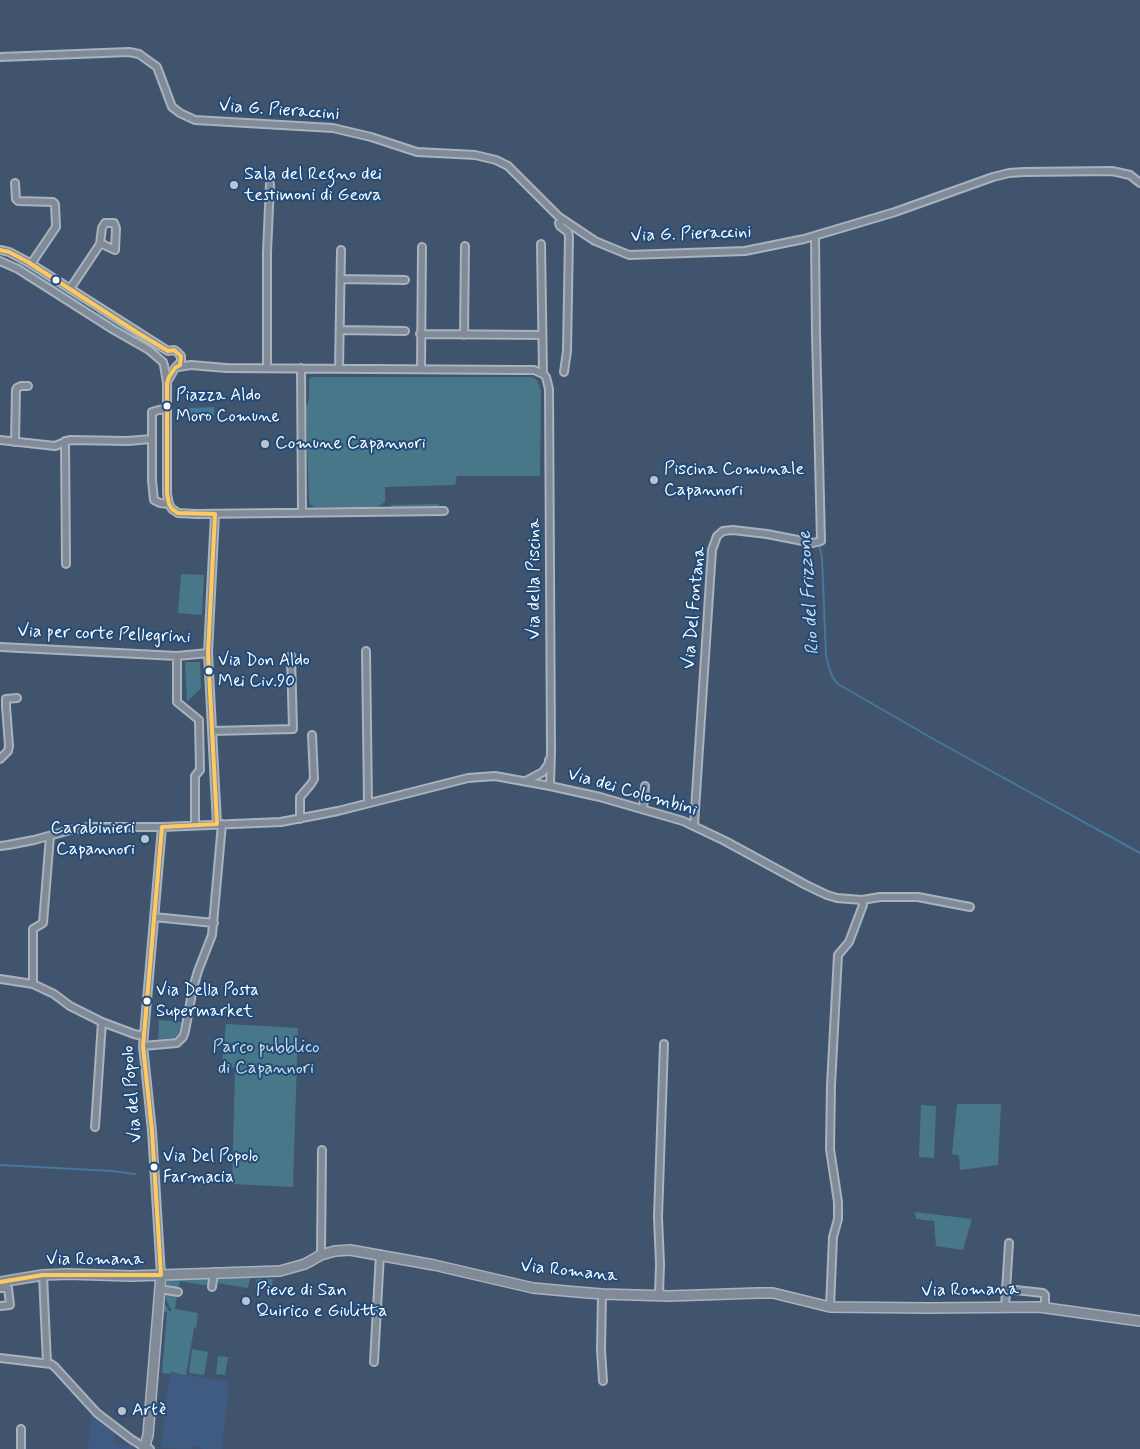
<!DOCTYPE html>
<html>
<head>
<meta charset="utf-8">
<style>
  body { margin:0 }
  canvas { display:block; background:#40546d }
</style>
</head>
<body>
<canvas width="1140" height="1449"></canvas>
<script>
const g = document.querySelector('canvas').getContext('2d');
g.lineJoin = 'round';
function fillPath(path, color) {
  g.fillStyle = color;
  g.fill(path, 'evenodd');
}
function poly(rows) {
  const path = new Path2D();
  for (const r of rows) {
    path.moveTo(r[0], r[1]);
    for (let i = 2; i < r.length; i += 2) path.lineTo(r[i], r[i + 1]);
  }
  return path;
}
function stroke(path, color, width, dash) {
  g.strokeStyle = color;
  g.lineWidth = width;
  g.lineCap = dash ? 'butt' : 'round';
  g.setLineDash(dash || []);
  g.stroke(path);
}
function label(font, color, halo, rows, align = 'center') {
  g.font = font + ' Mynerve,sans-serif';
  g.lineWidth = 4;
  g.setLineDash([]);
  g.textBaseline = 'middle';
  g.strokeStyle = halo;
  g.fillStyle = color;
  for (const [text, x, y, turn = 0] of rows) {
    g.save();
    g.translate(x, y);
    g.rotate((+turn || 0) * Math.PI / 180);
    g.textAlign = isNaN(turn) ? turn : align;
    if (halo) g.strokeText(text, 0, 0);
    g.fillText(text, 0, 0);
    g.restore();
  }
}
fillPath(poly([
  [170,1372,229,1382,222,1449,202,1449,194,1445,191,1449,161,1448],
  [92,1410,115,1431,114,1443,132,1445,133,1449,88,1449]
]), '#405b81');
fillPath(poly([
  [20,262,82,302,81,304,18,264],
  [98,312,159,350,157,352,96,314],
  [313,377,532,377,537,380,541,391,540,476,457,476,455,485,385,487,385,502,377,507,315,507,311,505,309,502,306,408,309,400,309,381,310,378],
  [439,504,439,507,391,508,391,505],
  [181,574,204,575,202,615,178,613],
  [185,662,200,662,201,688,187,702],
  [159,1020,182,1022,178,1035,173,1038,158,1039],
  [226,1024,298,1028,293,1187,232,1184,235,1068,224,1067,224,1064,222,1063],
  [957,1104,1001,1104,998,1165,960,1170,959,1155,952,1154],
  [921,1105,936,1106,934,1158,919,1157],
  [915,1212,972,1219,963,1250,936,1246,934,1221,916,1219],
  [210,1278,209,1286,180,1281,178,1289,167,1287,167,1280],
  [217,1278,250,1278,248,1288,217,1283],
  [257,1279,273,1279,271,1290,255,1287],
  [166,1293,177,1295,175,1309,198,1313,196,1328,194,1328,186,1375,171,1372,170,1374,162,1373,167,1312,162,1311,163,1301,169,1311,172,1311,166,1300],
  [192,1349,208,1352,204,1375,189,1373],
  [218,1356,228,1357,225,1375,216,1374]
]), '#477788');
fillPath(poly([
  [214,407,214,415,188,415,188,408]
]), '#43779b');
stroke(poly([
  [819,544,822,558,826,656,830,671,833,678,838,684,935,740,1140,853],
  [0,1165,112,1171,135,1174]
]), '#43779b', 2);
const street = poly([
  [0,57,129,52,139,54,157,67,172,107,180,113,195,120,333,128,371,137,417,152,475,155,496,160,508,166,559,217,595,241,629,255,745,251,804,239,895,212,993,177,1009,173,1024,172,1112,171,1130,175,1140,183],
  [15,183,16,199,18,201,53,202,55,204,56,227,31,264],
  [563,220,559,223,560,226,568,232,569,237,567,351,564,372],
  [541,244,543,374,546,377,549,389,551,751,550,786],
  [0,250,9,252,28,262,168,351,174,350,177,352,181,356,181,362,175,368,168,380],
  [0,261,18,269,114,330,149,350,163,362],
  [341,279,405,280],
  [70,289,100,244,102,228,105,223,114,223,116,228,115,250,100,243],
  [340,330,405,331],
  [420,334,542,335],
  [464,335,465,246],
  [164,365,167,383,167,494,169,504,172,509,178,513,196,514,444,511],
  [178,367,191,365,226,368,520,370,534,370,543,374],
  [267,368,267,252,270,184],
  [301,368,302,513],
  [339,369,341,250],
  [421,369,422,247],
  [167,409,159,410,152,412,152,480,154,500,160,503,169,504],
  [0,440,55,446,70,440,128,441,151,439],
  [65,441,66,564],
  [15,442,16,390,17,388,21,386,28,386],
  [215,514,208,653,217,824],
  [0,647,177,656,208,653],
  [366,651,368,803],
  [177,656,177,702,199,720,200,770,195,776,195,826],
  [212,731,293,729,291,656],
  [0,759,8,751,9,746,6,706,6,699,17,698],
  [526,781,543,772,549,763,549,760],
  [643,809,645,786],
  [300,819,300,797,311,784,314,779,312,735],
  [694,825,712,550,717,536,723,531,733,530,767,534,813,543,821,541,816,334,815,236],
  [0,846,8,845,34,840,74,829,90,827,162,827,281,822,338,811,468,778,495,776,550,786,600,797,683,821,725,841,806,885,827,895,837,898,862,900,880,897,918,897,970,907],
  [154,917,214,923],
  [0,979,33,984,54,994,70,1006,102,1022,134,1034,143,1036],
  [33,984,33,929,43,923,50,836],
  [143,1046,177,1043,183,1037,185,1031,193,988,198,971,212,935,222,824],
  [95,1127,102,1022],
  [321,1255,322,1150],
  [43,1275,47,1363],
  [161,1275,152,1131,143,1046,162,827],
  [212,1287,214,1272],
  [0,1288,8,1288,10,1305,0,1306],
  [160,1289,178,1292],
  [1006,1289,1043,1293,1045,1295,1045,1307],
  [602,1294,601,1350,603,1381],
  [659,1295,660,1264,658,1217,664,1044],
  [830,1307,833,1237,838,1219,838,1202,830,1149,831,1085,838,955,849,942,863,905,862,900],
  [1005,1307,1009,1243],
  [0,1358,51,1364,55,1367,97,1413,131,1439,144,1447,150,1449],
  [374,1362,380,1254],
  [21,1429,21,1449]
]);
const secondary = poly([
  [0,1282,43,1275,68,1274,131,1276,280,1271,305,1264,321,1255,335,1251,350,1250,434,1265,533,1288,577,1292,602,1294,669,1296,758,1293,773,1293,830,1307,929,1308,1039,1307,1140,1321],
  [144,1449,148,1435,161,1275]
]);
stroke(street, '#a9b2bd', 10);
stroke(secondary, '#a9b2bd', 12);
stroke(street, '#818b97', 6);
stroke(secondary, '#818b97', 9);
stroke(poly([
  [0,250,9,252,28,262,138,333,168,351,174,350,181,356,180,365,175,368,169,377,167,383,167,494,169,504,172,509,178,513,215,514,208,653,217,824,162,827,143,1046,152,1131,161,1275,43,1275,0,1282]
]), '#fdc960', 4);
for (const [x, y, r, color] of [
  [234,185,5,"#bcc3cc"],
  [56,280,4.5,"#fff"],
  [167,406,4.5,"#fff"],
  [265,444,5,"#bcc3cc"],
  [654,480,5,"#bcc3cc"],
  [209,671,4.5,"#fff"],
  [145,839,5,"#bcc3cc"],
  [147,1001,4.5,"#fff"],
  [154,1167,4.5,"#fff"],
  [246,1301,5,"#bcc3cc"],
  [122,1411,5,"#bcc3cc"]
]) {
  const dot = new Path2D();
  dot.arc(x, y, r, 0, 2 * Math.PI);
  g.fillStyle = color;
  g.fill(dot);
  stroke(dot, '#1f4a7a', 2);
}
label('17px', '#fff', '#1f4a7a', [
  ["Piazza Aldo",176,396],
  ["Moro Comune",176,417],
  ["Via Don Aldo",218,661],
  ["Mei Civ.90",218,682],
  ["Via Della Posta",156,991],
  ["Supermarket",156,1012],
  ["Via Del Popolo",163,1157],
  ["Farmacia",163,1178]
], 'left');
label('18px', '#fff', '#1f4a7a', [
  ["Via G. Pieraccini",279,111,4],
  ["Via G. Pieraccini",691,235,-2],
  ["Via della Piscina",535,579,-90],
  ["Via Del Fontana",695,608,-85],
  ["Via per corte Pellegrini",104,635,2],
  ["Via dei Colombini",632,793,16],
  ["Via del Popolo",133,1094,-95],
  ["Via Romana",95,1260],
  ["Via Romana",569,1272,6],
  ["Via Romana",970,1291,-1]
]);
label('18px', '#fff', '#1f4a7a', [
  ["Sala del Regno dei",244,175],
  ["testimoni di Geova",244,196],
  ["Comune Capannori",275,444],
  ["Piscina Comunale",664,470],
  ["Capannori",664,491],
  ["Carabinieri",135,829,"right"],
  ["Capannori",135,850,"right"],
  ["Pieve di San",256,1291],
  ["Quirico e Giulitta",256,1312],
  ["Artè",132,1411]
], 'left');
label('18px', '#d1dee2', '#1f4a7a', [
  ["Parco pubblico",266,1048],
  ["di Capannori",266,1069]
]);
label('italic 19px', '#d0dee7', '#1f4a7a', [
  ["Rio del Frizzone",810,593,-94]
]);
</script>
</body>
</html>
